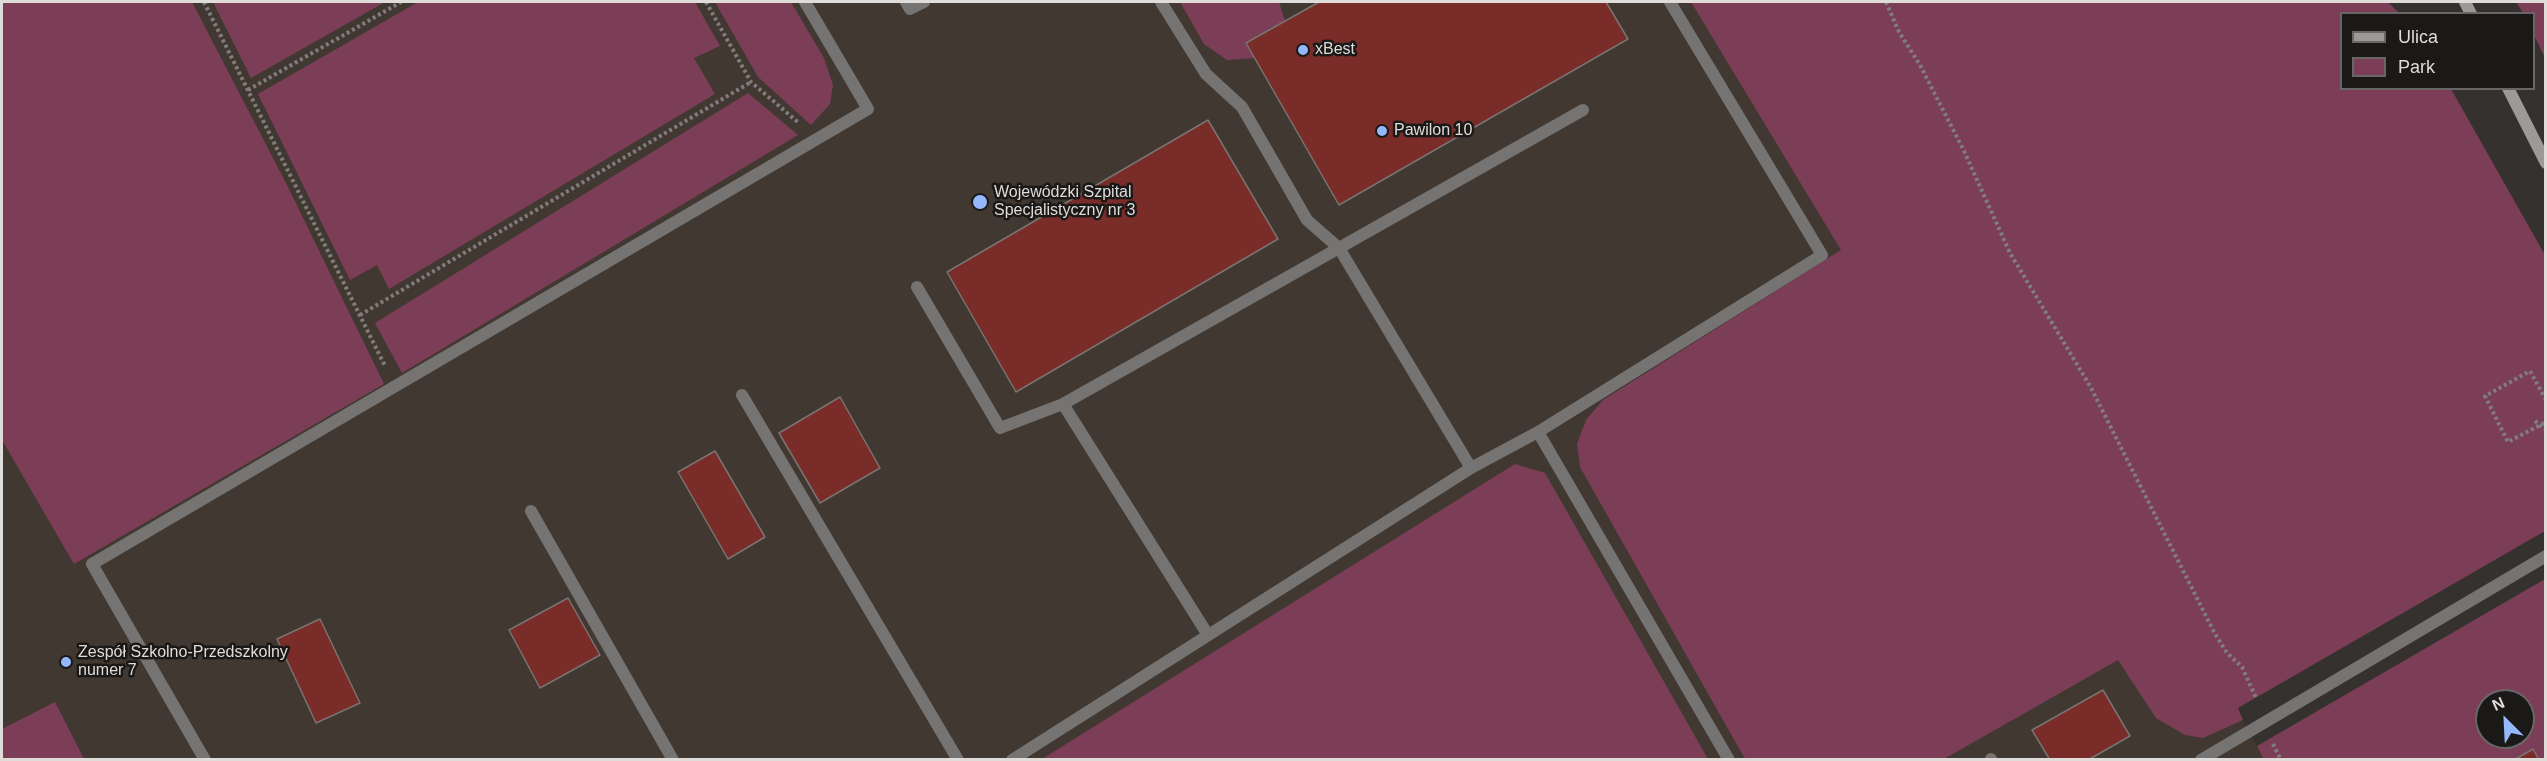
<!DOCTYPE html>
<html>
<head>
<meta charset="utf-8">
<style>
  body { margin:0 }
  #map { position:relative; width:2547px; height:761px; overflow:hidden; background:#35312e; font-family:Arial,sans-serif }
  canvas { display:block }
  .frame { position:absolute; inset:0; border:3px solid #dfdcda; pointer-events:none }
  .legend { position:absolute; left:2340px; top:12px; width:195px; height:78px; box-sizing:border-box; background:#1b1918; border:2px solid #696766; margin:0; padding:8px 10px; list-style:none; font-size:18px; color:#dfdcda }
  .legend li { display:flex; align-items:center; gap:12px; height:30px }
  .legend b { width:30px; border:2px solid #696766 }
  .north { position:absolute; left:2475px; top:689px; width:60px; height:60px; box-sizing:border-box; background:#1b1918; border:2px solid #696766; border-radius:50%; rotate:336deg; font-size:16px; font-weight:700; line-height:24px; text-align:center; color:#dfdcda }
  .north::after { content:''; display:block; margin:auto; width:21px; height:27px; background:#94b7fd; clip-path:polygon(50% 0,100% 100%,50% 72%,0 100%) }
</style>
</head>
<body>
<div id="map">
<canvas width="2547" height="761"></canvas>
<div class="frame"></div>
<ul class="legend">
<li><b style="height:8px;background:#9c9a96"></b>Ulica</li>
<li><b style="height:16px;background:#7c3e57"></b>Park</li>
</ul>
<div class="north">N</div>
</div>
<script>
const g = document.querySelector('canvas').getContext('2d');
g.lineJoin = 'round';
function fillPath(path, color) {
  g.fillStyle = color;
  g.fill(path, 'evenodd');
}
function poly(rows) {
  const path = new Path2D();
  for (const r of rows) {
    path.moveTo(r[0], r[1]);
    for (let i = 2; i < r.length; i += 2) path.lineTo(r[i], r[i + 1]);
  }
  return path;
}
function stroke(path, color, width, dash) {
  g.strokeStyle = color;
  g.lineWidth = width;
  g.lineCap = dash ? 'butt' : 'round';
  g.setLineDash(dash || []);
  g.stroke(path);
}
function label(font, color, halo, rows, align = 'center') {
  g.font = font + ' Arial,sans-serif';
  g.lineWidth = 5;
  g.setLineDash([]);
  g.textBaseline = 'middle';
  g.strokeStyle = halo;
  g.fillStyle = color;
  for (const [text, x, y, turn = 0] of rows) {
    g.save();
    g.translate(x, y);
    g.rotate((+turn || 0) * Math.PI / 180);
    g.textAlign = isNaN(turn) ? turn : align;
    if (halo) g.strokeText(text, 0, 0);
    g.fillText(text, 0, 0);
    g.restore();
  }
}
fillPath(poly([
  [2,2,1849,2,2264,759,2,759]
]), '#413831');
fillPath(poly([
  [2,2,192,2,288,187,384,384,74,564,2,440],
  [213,2,385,2,251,78],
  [418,2,695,2,720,46,694,58,715,94,389,289,377,265,350,280,258,94],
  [715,2,791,2,824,58,833,85,830,104,811,125,758,77],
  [1180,2,1279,2,1285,21,1247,43,1255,58,1227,60,1204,44],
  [1691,2,2388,2,2399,13,2342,14,2342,88,2451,89,2545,255,2545,531,2238,708,2243,720,2203,738,2185,735,2156,718,2118,660,1944,759,1745,759,1580,467,1577,444,1586,420,1603,400,1841,250],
  [2516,2,2545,2,2545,58,2534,35,2534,14,2523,13],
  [748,93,798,135,402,373,375,323],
  [1515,464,1545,473,1708,759,1042,759],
  [2545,579,2545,759,2264,760,2257,746],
  [2487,701,2523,701,2523,737,2487,737],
  [55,702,84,759,2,759,2,729]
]), '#7c3e57');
const building = poly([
  [1319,2,1606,2,1628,39,1339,205,1246,43,1319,2],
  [1208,120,1278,239,1016,392,947,272,1208,120],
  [840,397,880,468,820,503,779,433,840,397],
  [715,451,765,537,728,559,678,472,715,451],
  [568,598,600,655,540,688,509,630,568,598],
  [320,619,360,703,316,723,277,639,320,619],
  [2103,690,2130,736,2088,760,2050,760,2032,730,2103,690],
  [2533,749,2539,760,2514,760,2533,749]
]);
fillPath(building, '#7a2d28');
stroke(building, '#797372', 1.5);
stroke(poly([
  [204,2,385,366],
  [706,2,751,82,799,123],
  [1886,2,1899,32,1920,65,1964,151,2010,253,2090,386,2214,632,2227,653,2242,667,2256,698],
  [248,90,401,2],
  [360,315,751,82],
  [2546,400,2530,371,2485,396,2508,442,2546,422],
  [2535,421,2546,430],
  [2273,744,2281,760]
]), '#817d7b', 4, [3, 3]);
stroke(poly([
  [906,2,910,9,924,2],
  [917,287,1000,428,1063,404,1339,248,1307,220,1242,107,1206,74,1161,2],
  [742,395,958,760],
  [1063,404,1208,635],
  [1538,432,1729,760],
  [1471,468,1339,248,1583,110],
  [531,511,673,760],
  [1991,759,1991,760],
  [205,760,92,564,868,109,805,2],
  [1012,760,1471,468,1538,432,1822,255,1670,2],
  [2201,760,2546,556]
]), '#757472', 12);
stroke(poly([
  [2465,2,2471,14],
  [2508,88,2546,163]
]), '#9c9a96', 12);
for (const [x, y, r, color] of [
  [1303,50,6,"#94b7fd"],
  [1382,131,6,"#94b7fd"],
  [980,202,8,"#94b7fd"],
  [66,662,6,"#94b7fd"]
]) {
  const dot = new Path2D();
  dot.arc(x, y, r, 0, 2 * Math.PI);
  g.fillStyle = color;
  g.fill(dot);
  stroke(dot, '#1b1918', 2);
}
label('16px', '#dfdcda', '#1b1918', [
  ["xBest",1315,50],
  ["Pawilon 10",1394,131],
  ["Wojewódzki Szpital",994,193],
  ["Specjalistyczny nr 3",994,211],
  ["Zespół Szkolno-Przedszkolny",78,653],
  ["numer 7",78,671]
], 'left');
</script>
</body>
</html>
